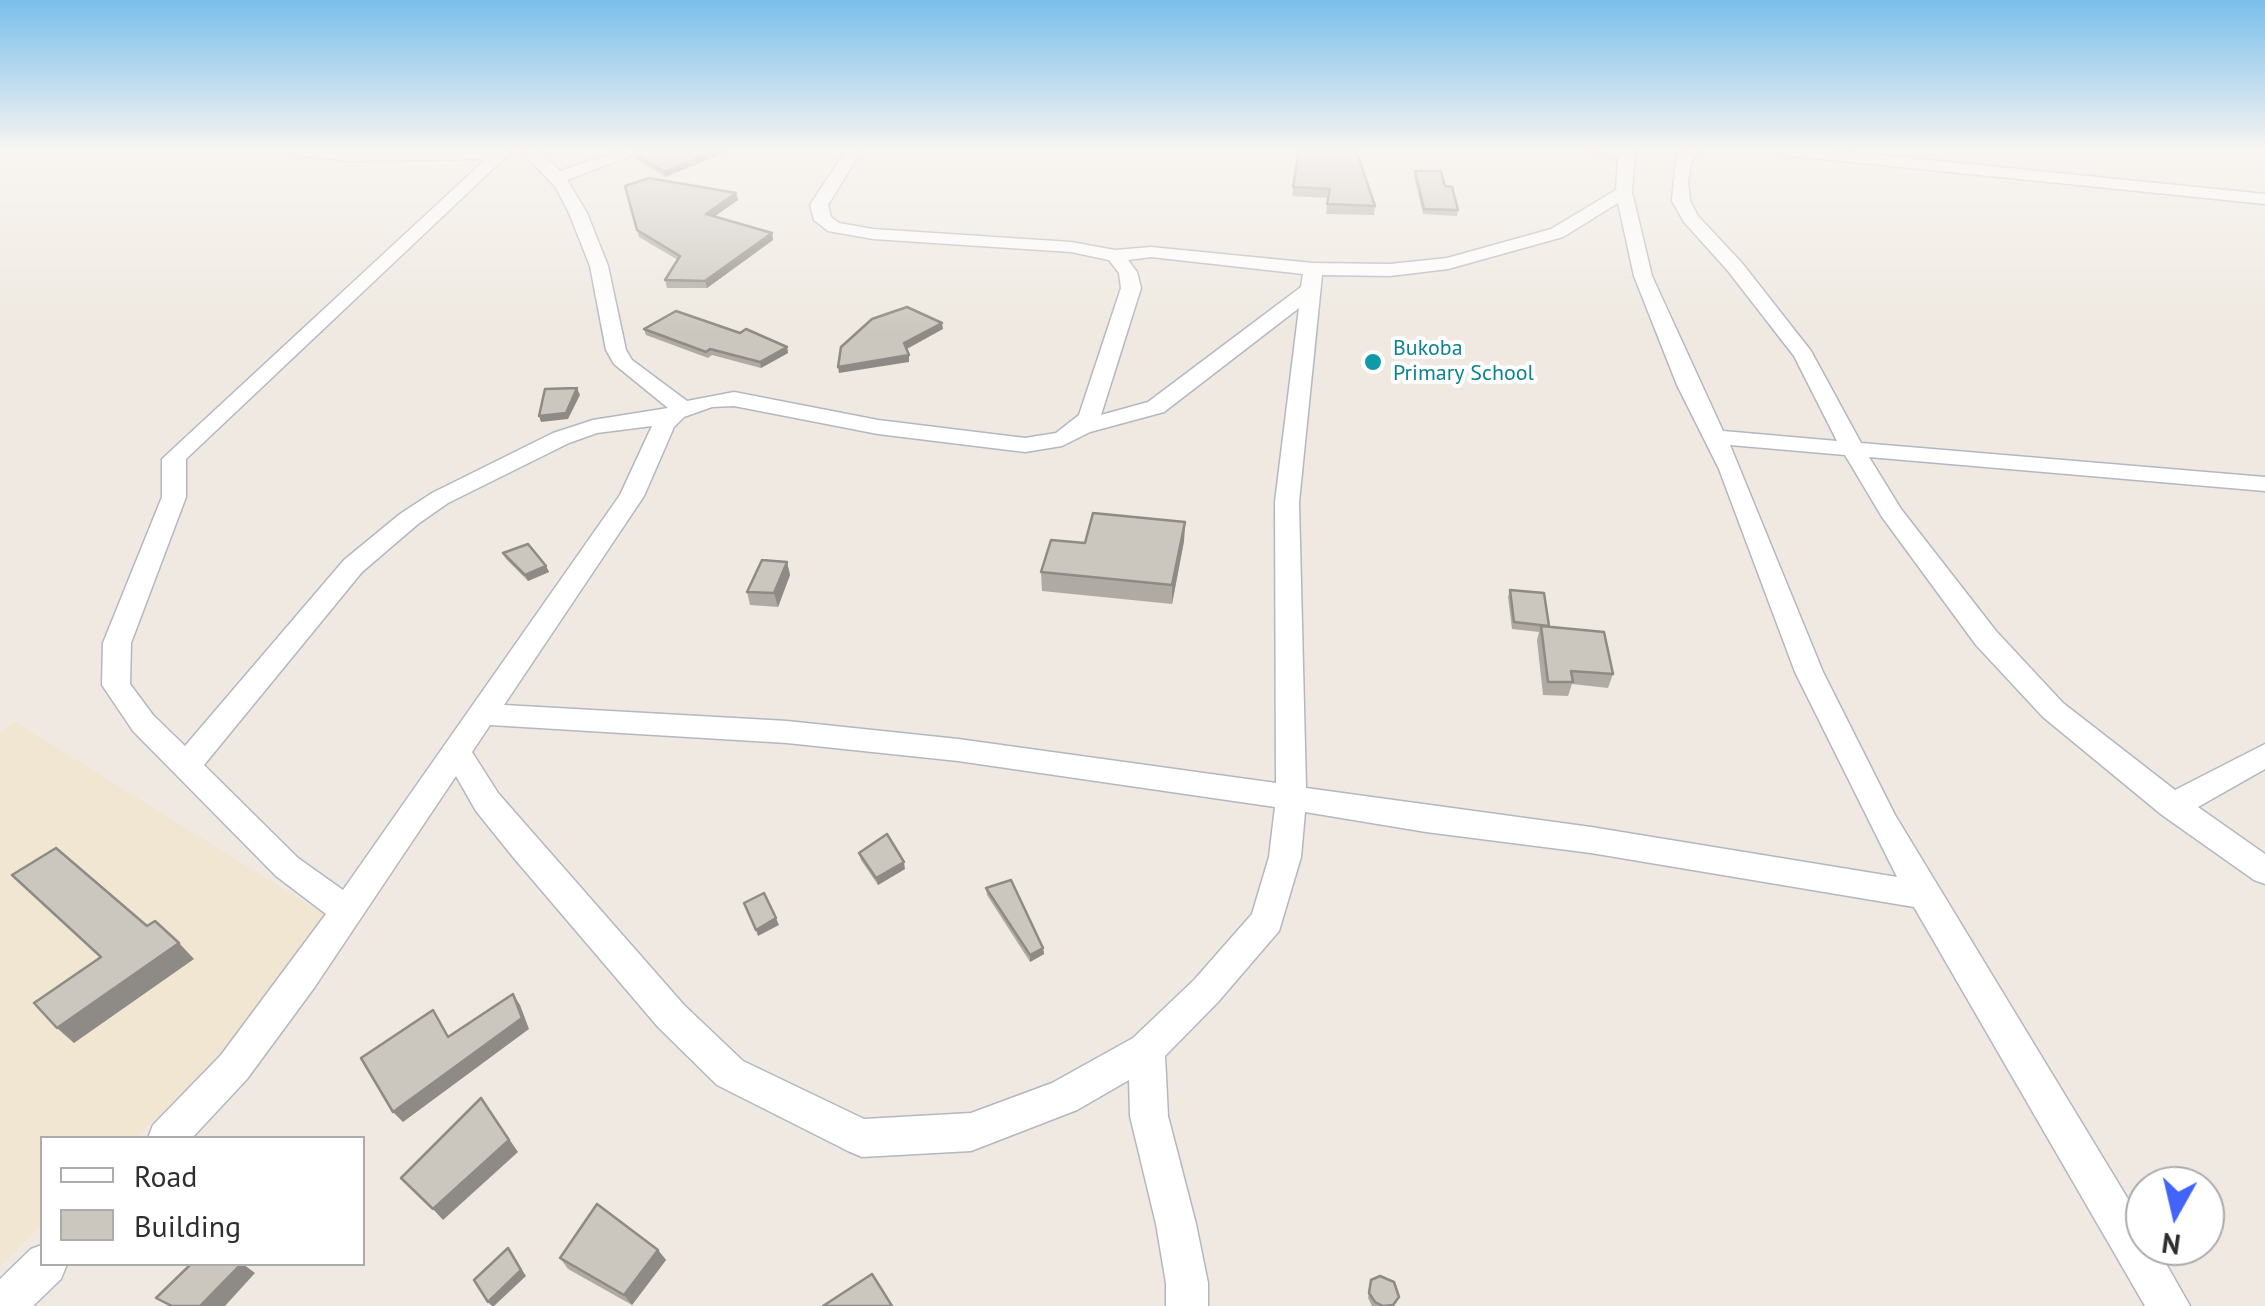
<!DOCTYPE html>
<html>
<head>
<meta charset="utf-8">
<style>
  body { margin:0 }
  #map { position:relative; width:2265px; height:1306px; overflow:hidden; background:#efe9e1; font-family:"PT Sans",sans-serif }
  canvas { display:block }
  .legend { position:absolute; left:40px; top:1136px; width:325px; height:130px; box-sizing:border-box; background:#fff; border:2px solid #ababab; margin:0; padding:12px 18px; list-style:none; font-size:30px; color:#2e2e2e }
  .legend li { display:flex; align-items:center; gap:20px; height:50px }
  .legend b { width:50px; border:2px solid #ababab }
  .north { position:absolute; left:2125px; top:1166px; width:100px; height:100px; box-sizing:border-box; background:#fff; border:2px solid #ababab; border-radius:50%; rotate:188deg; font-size:28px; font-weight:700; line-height:40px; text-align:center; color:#2e2e2e }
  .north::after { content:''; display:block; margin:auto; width:35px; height:45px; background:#4264fb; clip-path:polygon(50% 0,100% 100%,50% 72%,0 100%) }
</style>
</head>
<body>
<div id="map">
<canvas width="2265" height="1306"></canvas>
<ul class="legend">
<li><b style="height:12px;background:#fff"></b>Road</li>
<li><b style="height:28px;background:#cbc7bf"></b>Building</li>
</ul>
<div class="north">N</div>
</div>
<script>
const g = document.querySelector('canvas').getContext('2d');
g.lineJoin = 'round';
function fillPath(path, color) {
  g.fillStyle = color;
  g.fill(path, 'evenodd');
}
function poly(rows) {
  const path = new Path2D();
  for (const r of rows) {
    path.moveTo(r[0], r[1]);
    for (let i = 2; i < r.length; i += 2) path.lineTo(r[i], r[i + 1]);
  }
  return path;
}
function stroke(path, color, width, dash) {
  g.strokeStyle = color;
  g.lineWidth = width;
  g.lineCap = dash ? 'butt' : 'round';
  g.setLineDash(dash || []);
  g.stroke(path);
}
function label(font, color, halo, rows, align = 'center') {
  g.font = font + ' "PT Sans",sans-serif';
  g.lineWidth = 8;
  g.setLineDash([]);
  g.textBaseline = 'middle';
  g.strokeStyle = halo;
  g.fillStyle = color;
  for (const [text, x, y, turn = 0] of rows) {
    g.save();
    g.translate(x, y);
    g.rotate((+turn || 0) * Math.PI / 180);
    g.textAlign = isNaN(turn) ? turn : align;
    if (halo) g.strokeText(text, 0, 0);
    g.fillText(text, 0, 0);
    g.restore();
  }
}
fillPath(poly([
  [15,722,354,933,135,1138,42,1138,42,1225,0,1265,0,732]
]), '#f0e6d1');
const minor = poly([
  [287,150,513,150,186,459,186,497,131,643,130,684,153,715,185,746,344,560,400,514,432,493,553,433,593,420,668,408,614,364,606,350,590,266,569,213,556,188,521,150,539,150,560,171,621,150,645,150,567,180,587,213,608,266,626,350,632,360,687,401,734,392,878,420,1025,438,1056,433,1079,415,1121,288,1119,273,1109,260,1071,252,873,239,828,231,814,220,810,205,846,150,862,150,828,205,831,217,839,223,873,229,1071,242,1115,250,1151,247,1313,263,1390,264,1447,258,1551,229,1616,190,1618,157,1588,150,1635,150,1632,192,1652,276,1723,431,1837,441,1794,356,1728,271,1684,222,1672,201,1676,159,1683,150,1700,150,1692,160,1688,181,1690,201,1698,216,1742,263,1811,351,1861,443,2265,477,2265,491,1869,457,1901,509,1996,631,2063,703,2175,790,2265,744,2265,769,2198,807,2265,854,2265,884,2254,880,2162,815,2043,717,1976,645,1882,517,1845,455,1730,445,1823,672,1895,815,2145,1227,2145,1246,2156,1246,2190,1306,2145,1306,1914,907,1591,853,1426,832,1305,812,1301,857,1279,931,1218,1002,1165,1056,1168,1116,1196,1224,1208,1283,1208,1306,1166,1306,1166,1283,1156,1224,1130,1116,1129,1080,1077,1110,971,1151,862,1157,848,1151,717,1085,658,1027,513,857,476,811,456,776,314,988,247,1079,192,1138,148,1138,153,1125,221,1055,326,914,276,876,133,731,102,685,103,643,162,497,162,459,486,159,348,161,295,155,287,150],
  [1618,203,1634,276,1677,385,1719,469,1795,672,1897,877,1591,827,1306,788,1299,502,1322,275,1390,276,1448,269,1563,237,1618,203],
  [1151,257,1303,274,1301,287,1148,402,1101,415,1141,288,1137,272,1128,260,1151,257],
  [1299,308,1275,502,1276,783,958,739,787,721,504,705,644,496,674,427,684,417,712,407,734,406,878,434,1025,452,1062,446,1090,432,1164,412,1299,308],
  [652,426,620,495,343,890,298,858,204,765,362,572,418,524,448,503,569,443,597,433,652,426],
  [490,725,787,743,958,761,1275,807,1269,857,1252,914,1194,980,1133,1038,1052,1083,971,1113,864,1119,743,1061,684,1005,498,793,472,752,490,725],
  [1775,150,1832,150,2265,194,2265,204,1783,155,1775,150],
  [42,1245,42,1264,67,1264,61,1279,33,1306,0,1306,0,1279,31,1249,42,1245]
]);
stroke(minor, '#b4b7c1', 3);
fillPath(minor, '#fff');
fillPath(poly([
  [639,150,732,150,665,177,634,158,633,153],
  [1299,150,1375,206,1374,215,1326,214,1328,198,1292,196],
  [1415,171,1445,186,1458,210,1457,216,1423,214,1414,176],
  [625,186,738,200,715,216,772,233,773,240,707,288,667,288,665,280,678,260,639,237],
  [644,329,740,333,787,347,788,353,761,368,712,355,708,358,646,335],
  [1185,522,1184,541,1172,604,1042,591,1041,572,1085,543],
  [503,553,546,566,549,572,528,581,506,559],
  [787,562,790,575,778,607,750,605,747,592],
  [1510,590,1548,627,1613,674,1608,688,1572,684,1568,696,1543,695,1537,640,1539,632,1512,629,1508,597],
  [859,853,905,869,878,885,861,860],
  [986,888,1043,948,1044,954,1030,962,987,895],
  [658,1250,666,1260,632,1305,568,1269,560,1258],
  [1371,1280,1397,1302,1394,1306,1372,1306,1368,1298]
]), '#afaba4');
fillPath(poly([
  [718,150,732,150,665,177,664,172],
  [736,193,738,200,708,221,706,214],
  [772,233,773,240,707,288,705,281],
  [942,323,943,329,905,350,904,343],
  [787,347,788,353,761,368,760,362],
  [909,355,909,362,839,373,838,367],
  [577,388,580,395,568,419,541,422,539,416],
  [1185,522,1184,541,1172,604,1172,585],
  [787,562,790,575,778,607,774,593],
  [546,566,549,572,528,581,525,575],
  [904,862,905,869,878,885,876,878],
  [776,918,779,925,758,936,756,930],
  [179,943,194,959,74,1043,57,1028],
  [1043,948,1044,954,1030,962,1030,955],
  [513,994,520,1005,529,1029,403,1122,393,1112],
  [481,1098,518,1152,443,1220,433,1209],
  [508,1248,526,1276,494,1306,492,1306,488,1302],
  [658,1250,666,1260,632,1305,624,1295],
  [241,1264,243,1264,255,1273,225,1306,200,1306]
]), '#8e8b86');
const building = poly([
  [639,150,718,150,664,172,633,153,639,150],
  [1299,150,1356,150,1375,206,1327,204,1330,189,1293,187,1299,150],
  [1415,171,1441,171,1445,186,1452,187,1458,210,1424,209,1415,171],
  [649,178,736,193,706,214,772,233,705,281,665,280,680,256,637,230,625,186,649,178],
  [907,307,942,323,904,343,909,355,838,367,841,347,872,319,907,307],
  [676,311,740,333,746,329,787,347,760,362,710,349,706,352,644,329,676,311],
  [577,388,566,413,539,416,545,389,577,388],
  [1093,513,1185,522,1172,585,1041,572,1051,540,1085,543,1093,513],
  [528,544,546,566,525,575,503,553,528,544],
  [762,560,787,562,774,593,747,592,762,560],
  [1510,590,1544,593,1549,626,1514,622,1510,590],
  [1541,626,1604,632,1613,674,1571,671,1573,682,1548,682,1541,626],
  [887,834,904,862,876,878,859,853,887,834],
  [56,848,147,926,155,921,179,943,57,1028,34,1003,101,957,12,875,56,848],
  [1011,880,1043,948,1030,955,986,888,1011,880],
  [764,893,776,918,756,930,744,903,764,893],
  [513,994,522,1018,393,1112,361,1058,433,1010,448,1037,513,994],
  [481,1098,509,1140,433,1209,401,1178,481,1098],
  [597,1204,658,1250,624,1295,560,1258,597,1204],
  [508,1248,521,1270,488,1302,474,1280,508,1248],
  [191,1264,241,1264,200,1306,172,1306,156,1298,191,1264],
  [872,1274,892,1306,823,1306,872,1274],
  [1380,1276,1394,1282,1399,1297,1393,1305,1383,1306,1375,1302,1369,1293,1371,1280,1380,1276]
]);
fillPath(building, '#cbc7bf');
stroke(building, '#8e8b86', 2.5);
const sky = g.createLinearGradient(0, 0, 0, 333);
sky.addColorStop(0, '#7abfeb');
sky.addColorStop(0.45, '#f8f5f2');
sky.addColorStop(1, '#f8f5f200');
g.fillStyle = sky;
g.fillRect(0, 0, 2265, 333);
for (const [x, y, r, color] of [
  [1373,362,10,"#0f9aa8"]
]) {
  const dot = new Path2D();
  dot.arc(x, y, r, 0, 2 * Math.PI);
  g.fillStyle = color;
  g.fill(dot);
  stroke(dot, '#fff', 4);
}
label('22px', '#0d838f', '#fff', [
  ["Bukoba",1393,349],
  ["Primary School",1393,374]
], 'left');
</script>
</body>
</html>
